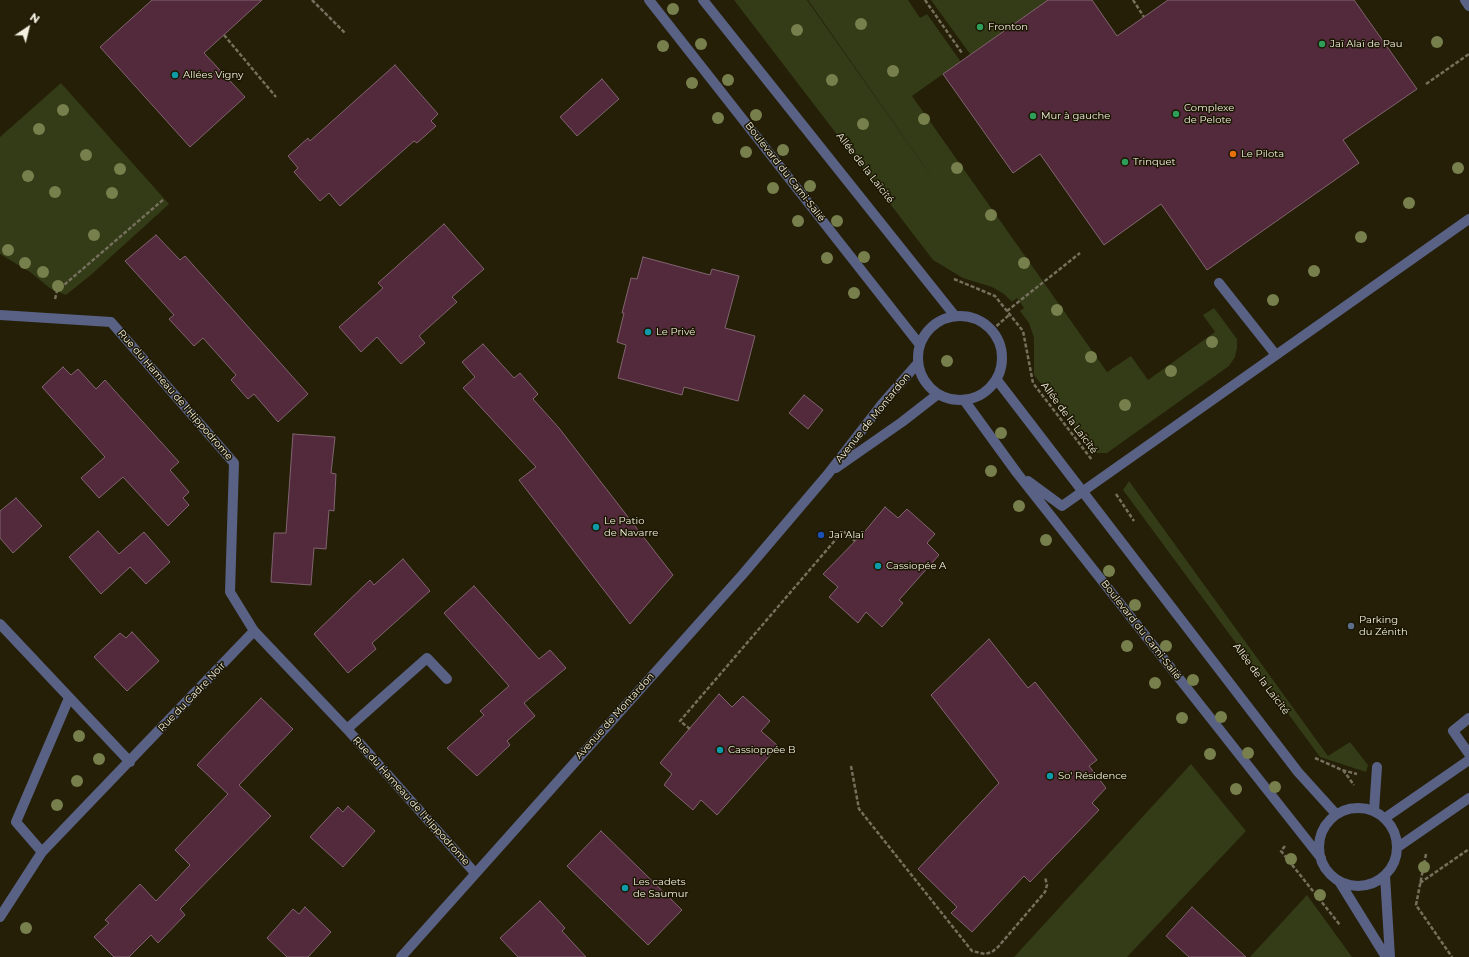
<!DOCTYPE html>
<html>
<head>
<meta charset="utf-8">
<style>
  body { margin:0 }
  #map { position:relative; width:1469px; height:957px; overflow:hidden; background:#251f08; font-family:Montserrat,sans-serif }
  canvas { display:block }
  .north { position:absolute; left:8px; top:8px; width:40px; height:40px; -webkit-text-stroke:3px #1b1601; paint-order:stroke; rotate:35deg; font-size:11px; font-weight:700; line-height:16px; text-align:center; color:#f3f0e1 }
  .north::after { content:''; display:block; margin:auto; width:14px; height:18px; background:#f3f0e1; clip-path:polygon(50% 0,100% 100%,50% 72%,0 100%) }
</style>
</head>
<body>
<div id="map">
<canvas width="1469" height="957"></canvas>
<div class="north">N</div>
</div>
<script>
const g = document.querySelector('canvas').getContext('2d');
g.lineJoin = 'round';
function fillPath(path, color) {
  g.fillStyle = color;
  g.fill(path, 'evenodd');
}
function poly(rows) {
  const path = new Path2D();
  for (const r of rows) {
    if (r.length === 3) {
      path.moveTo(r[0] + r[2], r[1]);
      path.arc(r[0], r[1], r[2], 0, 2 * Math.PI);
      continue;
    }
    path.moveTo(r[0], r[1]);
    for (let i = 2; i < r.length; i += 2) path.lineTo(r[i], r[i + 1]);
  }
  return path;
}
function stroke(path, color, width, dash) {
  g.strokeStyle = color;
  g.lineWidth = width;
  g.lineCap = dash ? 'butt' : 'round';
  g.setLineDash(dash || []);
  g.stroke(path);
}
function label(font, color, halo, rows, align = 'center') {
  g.font = font + ' Montserrat,sans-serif';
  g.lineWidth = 3;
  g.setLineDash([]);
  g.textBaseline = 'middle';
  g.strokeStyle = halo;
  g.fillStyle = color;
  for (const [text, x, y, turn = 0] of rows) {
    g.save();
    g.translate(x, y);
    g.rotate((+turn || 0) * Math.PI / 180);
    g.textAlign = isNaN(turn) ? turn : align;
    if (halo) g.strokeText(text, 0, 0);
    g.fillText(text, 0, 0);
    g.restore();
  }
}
fillPath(poly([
  [734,0,807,0,943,193,808,0,908,0,920,18,927,14,961,62,970,54,931,0,1092,0,1211,169,1104,245,1040,154,1013,173,943,74,912,96,1107,372,1131,356,1148,380,1215,332,1203,315,1214,308,1237,339,1237,348,1235,357,1229,366,1107,453,1096,453,1034,375,1034,338,1029,323,1020,311,1024,308,1017,298,1012,302,1004,294,992,287,963,278,933,260],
  [61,83,169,204,92,274,66,295,51,289,30,272,0,254,0,137],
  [1129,481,1328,756,1350,742,1368,765,1366,772,1320,757,1123,490],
  [1191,764,1246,831,1127,957,1014,957],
  [1307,895,1352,957,1250,957]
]), '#333b17');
const building = poly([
  [152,0,262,0,204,53,245,97,190,147,100,47,152,0],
  [1048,0,1092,0,1117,36,1168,0,1354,0,1417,89,1343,140,1359,163,1207,270,1161,204,1104,245,1040,154,1013,173,943,74,1048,0],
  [395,65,438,114,431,121,436,126,417,143,414,141,340,206,329,193,320,201,294,172,298,168,288,156,308,138,310,141,395,65],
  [602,79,619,99,577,136,560,117,602,79],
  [444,224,484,269,452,297,457,302,419,336,425,343,401,364,377,337,361,352,339,327,383,288,378,283,444,224],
  [156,235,180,260,185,256,308,394,278,422,254,394,248,399,231,380,236,375,203,338,194,346,169,319,174,315,125,261,156,235],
  [643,257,710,275,712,269,739,276,725,328,755,336,738,401,684,387,682,395,618,378,626,345,617,342,624,313,622,313,631,278,637,279,643,257],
  [483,344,514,378,520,373,538,394,533,399,559,428,673,575,630,624,519,480,536,467,463,388,475,377,462,362,483,344],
  [63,367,71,375,78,369,96,389,105,380,179,462,170,470,189,492,183,498,189,505,168,526,123,477,99,498,81,478,105,457,42,387,63,367],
  [804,395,823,410,808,429,789,413,804,395],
  [293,434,335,437,331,473,336,474,334,511,329,510,326,549,314,548,311,585,271,582,274,533,286,533,293,434],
  [16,498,42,526,13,553,0,538,0,511,16,498],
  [885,507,898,518,907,509,935,534,927,543,939,555,899,600,903,603,882,627,866,612,858,623,829,597,838,587,823,574,866,530,885,507],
  [98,531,119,554,144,532,170,562,146,584,130,567,101,594,69,557,98,531],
  [403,559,430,591,372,643,376,649,348,673,314,634,370,580,374,585,403,559],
  [474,586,539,659,550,650,566,668,524,703,535,716,507,741,510,745,477,776,447,748,484,715,480,711,509,686,444,613,474,586],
  [132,632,159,661,127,691,94,657,120,633,126,638,132,632],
  [989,639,1028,688,1035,682,1078,736,1097,760,1089,766,1106,788,1092,803,1099,810,1030,882,1024,876,972,932,951,913,957,907,918,869,999,783,931,695,989,639],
  [719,694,732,707,743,696,770,721,761,731,778,746,717,815,701,800,693,810,664,785,672,774,660,763,719,694],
  [261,698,293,729,239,785,271,816,180,909,185,915,158,943,151,935,129,957,114,957,94,937,109,923,105,920,140,884,156,901,190,865,175,850,228,794,197,765,261,698],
  [348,806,375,831,343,867,310,837,338,807,343,812,348,806],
  [601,831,682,910,648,945,567,866,601,831],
  [540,901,565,928,562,931,586,957,518,957,500,938,540,901],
  [305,907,331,932,308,957,287,957,267,938,293,909,299,914,305,907],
  [1192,907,1246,957,1189,957,1166,936,1192,907]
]);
fillPath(building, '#532a3c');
stroke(building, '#80646f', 1);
stroke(poly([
  [312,0,345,33],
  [925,0,962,53],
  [1133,0,1144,17],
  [224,35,276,97],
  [1426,84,1469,54],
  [954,279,995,296,1023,331,1033,383,1092,460],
  [55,299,57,291,164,199],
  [1007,311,1080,253],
  [992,330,1009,315],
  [1116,494,1134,521],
  [690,729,680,721,843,531,855,541],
  [1315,758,1342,770,1357,774],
  [851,766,859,809,972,951,985,954,992,952,998,947,1045,892,1047,885,1045,877],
  [1343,770,1354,785],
  [1285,846,1281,851,1340,925],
  [1426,854,1416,905,1452,957],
  [1420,883,1469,849]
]), '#75705c', 2.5, [4, 2]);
stroke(poly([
  [649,0,920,345],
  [703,0,955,316],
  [1465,0,1469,6],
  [1219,283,1276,355],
  [0,315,111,322,234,463,230,592,254,631,347,729,475,873],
  [960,358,42],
  [997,380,1298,772,1336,814],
  [964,400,1017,473,1321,858],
  [836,468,902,422,938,394],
  [1028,481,1062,506,1469,219],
  [0,624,130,762],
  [1469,718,1453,731,1469,754],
  [347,729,427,658,447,679],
  [1358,847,39],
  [1374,811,1377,767],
  [1385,818,1469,760],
  [1398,847,1469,798],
  [42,852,16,822,69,698],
  [1385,876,1390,957],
  [1339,881,1386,957],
  [0,917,42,852,254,631],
  [401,957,743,574,828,474,882,404,918,363]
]), '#596184', 10);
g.fillStyle = '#777f4d';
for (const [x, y] of [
  [673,9],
  [861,24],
  [797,30],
  [1437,42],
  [701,44],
  [663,46],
  [893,71],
  [728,80],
  [832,80],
  [692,83],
  [63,110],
  [756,115],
  [718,118],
  [924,119],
  [863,124],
  [39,129],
  [783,150],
  [746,152],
  [86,155],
  [957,168],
  [1458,168],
  [120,169],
  [28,176],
  [810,186],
  [773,188],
  [55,192],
  [112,193],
  [1409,203],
  [991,215],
  [798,221],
  [837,221],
  [94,235],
  [1361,237],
  [8,250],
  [864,257],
  [827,258],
  [25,263],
  [1024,263],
  [1314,271],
  [43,272],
  [58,286],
  [854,293],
  [1273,300],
  [1057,310],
  [1212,342],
  [1091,357],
  [947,361],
  [1171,371],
  [1125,405],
  [1001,433],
  [991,471],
  [1019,506],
  [1046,540],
  [1109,571],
  [1135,605],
  [1127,646],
  [1166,646],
  [1193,680],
  [1155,683],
  [1221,717],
  [1182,718],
  [79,736],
  [1248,753],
  [1210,754],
  [99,759],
  [77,781],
  [1275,787],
  [1236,789],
  [57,805],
  [1291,859],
  [1424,867],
  [1320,895],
  [26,928]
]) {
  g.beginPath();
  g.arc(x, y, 6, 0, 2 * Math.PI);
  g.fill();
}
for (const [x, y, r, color] of [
  [980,27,4,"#2e9e5b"],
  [1322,44,4,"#2e9e5b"],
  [175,75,4,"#0f9aa8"],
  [1176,114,4,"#2e9e5b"],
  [1033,116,4,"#2e9e5b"],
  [1233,154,4,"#e8710a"],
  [1125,162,4,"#2e9e5b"],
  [648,332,4,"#0f9aa8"],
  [596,527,4,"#0f9aa8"],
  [821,535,4,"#1a4fb4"],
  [878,566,4,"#0f9aa8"],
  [1351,626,4,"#5c6f8a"],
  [720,750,4,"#0f9aa8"],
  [1050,776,4,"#0f9aa8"],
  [625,888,4,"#0f9aa8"]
]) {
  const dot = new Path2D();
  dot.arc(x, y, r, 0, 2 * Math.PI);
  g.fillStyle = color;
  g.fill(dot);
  stroke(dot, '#1b1601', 1.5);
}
label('10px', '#f3f0e1', '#1b1601', [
  ["Fronton",988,27],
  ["Jaï Alaï de Pau",1330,44],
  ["Allées Vigny",183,75],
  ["Complexe",1184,108],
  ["de Pelote",1184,120],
  ["Mur à gauche",1041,116],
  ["Le Pilota",1241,154],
  ["Trinquet",1133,162],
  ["Le Privé",656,332],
  ["Le Patio",604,521],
  ["de Navarre",604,533],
  ["Jaï Alaï",829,535],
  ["Cassiopée A",886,566],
  ["Parking",1359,620],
  ["du Zénith",1359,632],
  ["Cassioppée B",728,750],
  ["So' Résidence",1058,776],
  ["Les cadets",633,882],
  ["de Saumur",633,894]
], 'left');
label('10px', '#f3f0e1', '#1b1601', [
  ["Allée de la Laïcité",865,168,52],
  ["Boulevard du Cami-Salié",785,172,52],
  ["Rue du Hameau de l'Hippodrome",175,395,49],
  ["Avenue de Montardon",873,418,-51],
  ["Allée de la Laïcité",1069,418,53],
  ["Boulevard du Cami-Salié",1141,630,52],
  ["Allée de la Laïcité",1261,679,53],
  ["Rue du Cadre Noir",192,697,-46],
  ["Avenue de Montardon",615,716,-48],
  ["Rue du Hameau de l'Hippodrome",411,801,48]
]);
</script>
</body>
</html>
